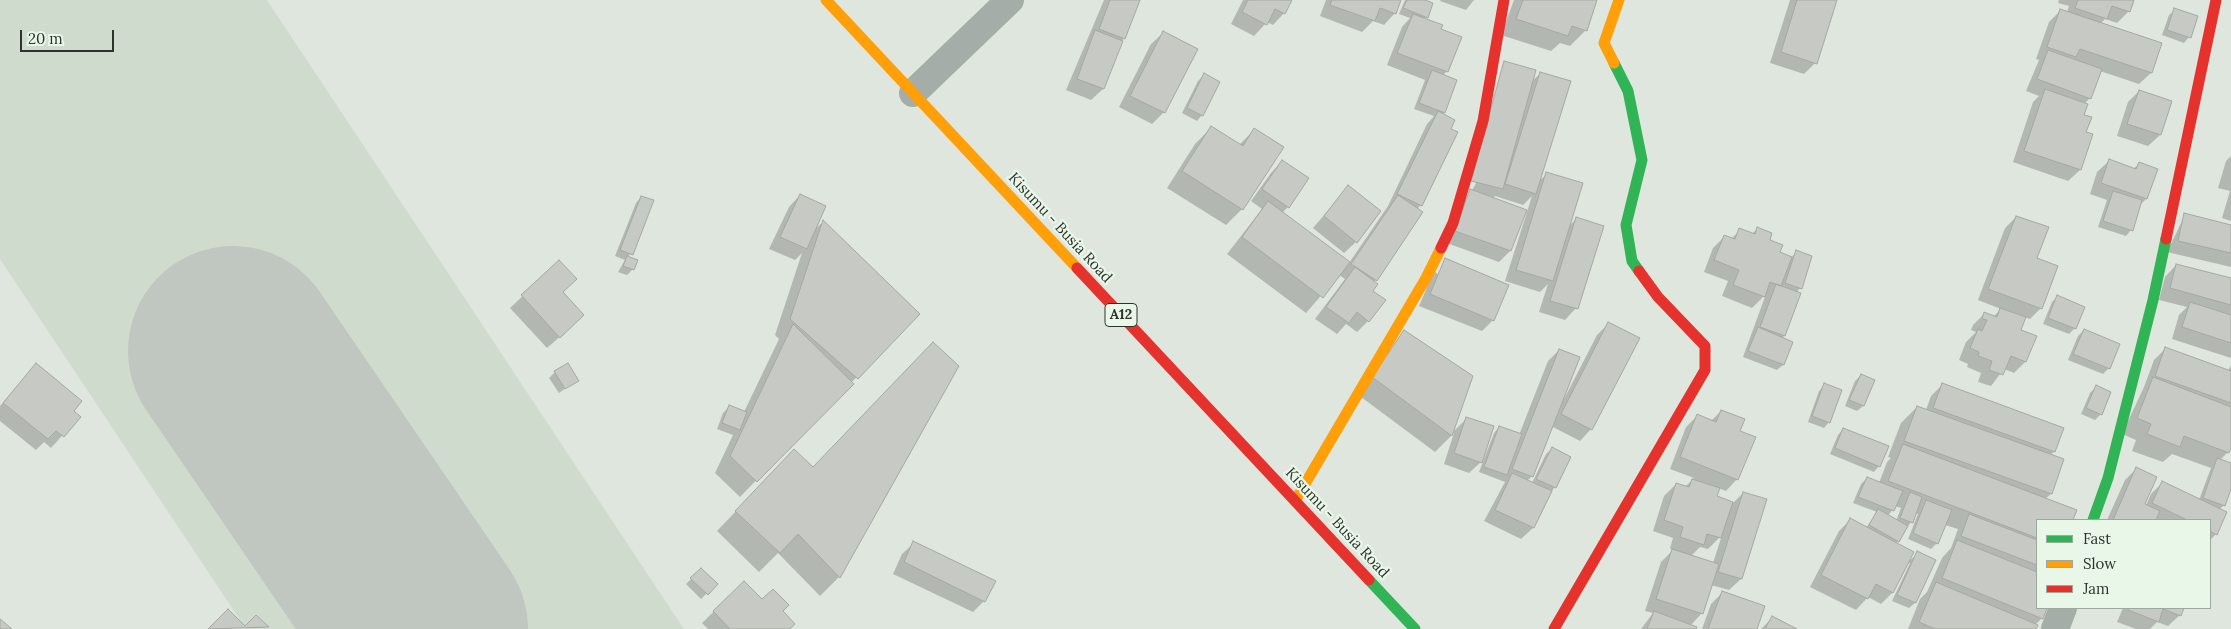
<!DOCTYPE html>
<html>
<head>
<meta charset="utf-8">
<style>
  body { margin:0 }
  #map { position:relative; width:2231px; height:629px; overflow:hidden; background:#dfe6de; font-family:Lora,serif }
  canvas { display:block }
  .legend { position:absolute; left:2036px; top:519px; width:175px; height:90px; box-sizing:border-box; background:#e9f7e8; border:1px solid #9ea99d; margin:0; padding:6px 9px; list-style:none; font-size:15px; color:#2e332d }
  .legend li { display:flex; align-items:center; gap:10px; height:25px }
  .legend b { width:25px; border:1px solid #9ea99d }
  .scale { position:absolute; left:20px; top:30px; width:94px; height:22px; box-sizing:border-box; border:2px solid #2e332d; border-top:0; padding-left:6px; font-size:15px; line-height:18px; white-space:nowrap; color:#2e332d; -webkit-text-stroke:4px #e9f7e8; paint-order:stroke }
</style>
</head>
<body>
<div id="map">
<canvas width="2231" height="629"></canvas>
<ul class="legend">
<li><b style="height:6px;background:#30b455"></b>Fast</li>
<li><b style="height:6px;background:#ff9f0a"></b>Slow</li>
<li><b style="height:6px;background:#e5322d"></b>Jam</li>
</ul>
<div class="scale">20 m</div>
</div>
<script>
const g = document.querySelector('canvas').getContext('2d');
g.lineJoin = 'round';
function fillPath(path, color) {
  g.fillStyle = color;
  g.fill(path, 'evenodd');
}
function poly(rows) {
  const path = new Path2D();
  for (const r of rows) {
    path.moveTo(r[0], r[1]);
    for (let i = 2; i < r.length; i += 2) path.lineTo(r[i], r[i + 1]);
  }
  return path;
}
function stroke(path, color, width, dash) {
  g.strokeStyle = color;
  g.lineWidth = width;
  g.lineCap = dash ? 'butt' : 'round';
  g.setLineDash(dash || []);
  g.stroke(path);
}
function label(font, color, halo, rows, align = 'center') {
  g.font = font + ' Lora,serif';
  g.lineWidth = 4.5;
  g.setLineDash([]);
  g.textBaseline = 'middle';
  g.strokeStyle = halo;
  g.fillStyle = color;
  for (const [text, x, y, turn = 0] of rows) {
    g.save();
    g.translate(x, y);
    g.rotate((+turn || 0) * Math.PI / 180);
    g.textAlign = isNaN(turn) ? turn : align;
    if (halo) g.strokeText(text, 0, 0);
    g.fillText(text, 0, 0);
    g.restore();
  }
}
fillPath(poly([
  [0,0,267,0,684,629,246,629,0,259]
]), '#cfdccd');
fillPath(poly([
  [1104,0,1139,0,1103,89,1091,100,1066,90],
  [1243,0,1291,0,1284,13,1273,25,1267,22,1254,36,1231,24],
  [1326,0,1400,0,1395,13,1384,25,1373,21,1362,32,1320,16],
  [1405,0,1421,0,1426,17,1424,19,1439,30,1460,38,1446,72,1443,76,1443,112,1421,205,1417,209,1422,213,1374,282,1368,321,1357,332,1346,324,1337,334,1315,319,1345,279,1339,275,1306,313,1227,254,1262,209,1251,201,1271,173,1282,161,1288,207,1282,213,1349,263,1388,206,1427,124,1434,116,1414,109,1425,80,1387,65,1402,27,1410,18,1399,14],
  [1474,0,1466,10,1440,1,1441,0],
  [1514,0,1596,0,1586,30,1570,46,1560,43,1551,51,1501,35],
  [1790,0,1835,0,1815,63,1804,74,1770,63],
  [2059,0,2132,0,2129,11,2117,23,2105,19,2100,24,2160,44,2151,73,2139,84,2100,71,2090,98,2084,104,2085,133,2080,170,2068,181,2013,162,2033,102,2039,96,2026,91,2039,60,2036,59,2049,22,2061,10,2067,12,2069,6,2058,3],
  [2175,10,2189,37,2184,43,2162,35,2169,15],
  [1163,33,1196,50,1164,112,1152,124,1119,107,1151,44],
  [1541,73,1538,182,1547,174,1569,226,1576,219,1576,308,1565,320,1539,312,1548,284,1540,292,1505,281,1527,212,1525,211,1510,251,1499,262,1444,242,1531,82],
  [1495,196,1523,205,1532,196,1527,212,1492,199],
  [1204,75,1202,115,1197,121,1182,113,1198,81],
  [2139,91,2170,102,2160,135,2148,146,2117,136,2128,102],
  [1211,128,1239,145,1254,130,1242,209,1226,225,1167,188,1195,144],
  [2231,156,2231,221,2222,218,2230,191,2218,188,2226,161],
  [2109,161,2133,169,2139,164,2146,199,2139,206,2131,230,2126,236,2098,227,2107,200,2090,194,2097,172],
  [1348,187,1356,242,1344,253,1313,228],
  [800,195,814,230,823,222,918,314,740,497,715,473,733,435,717,429,723,413,729,407,744,412,779,339,775,335,802,253,795,260,769,249,789,207],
  [641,197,652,201,628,258,633,269,627,275,618,272,625,260,615,256,636,203],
  [2185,215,2231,226,2231,267,2167,252],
  [2016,217,2036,259,2041,308,2030,319,2024,317,2020,330,2025,362,2014,373,2004,369,1991,386,1978,382,1981,373,1967,367,1968,364,1959,360,1966,342,1976,332,1971,330,1973,325,1985,313,1993,317,2001,309,1978,300,2005,228],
  [1757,229,1779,253,1791,258,1796,252,1800,288,1796,293,1784,336,1782,338,1792,343,1783,365,1777,370,1743,357,1766,294,1752,308,1722,296,1728,281,1704,272,1713,248,1725,236,1731,239,1740,230,1752,234],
  [559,262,562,293,571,327,547,348,510,308],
  [2176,265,2231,280,2231,358,2172,339,2179,315,2187,307,2159,300,2165,277],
  [1434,271,1493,320,1482,331,1419,306],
  [2057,297,2075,328,2069,334,2043,324,2052,302],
  [1608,324,1591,429,1580,441,1551,426,1532,476,1527,481,1532,483,1546,454,1552,449,1570,457,1533,528,1521,539,1484,521,1505,482,1479,472,1494,433,1499,427,1519,435,1548,361,1559,350,1563,401,1597,335],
  [2084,330,2109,368,2103,374,2068,360,2078,336],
  [1388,347,1452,433,1466,419,1482,461,1469,473,1444,464,1454,433,1435,452,1357,394],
  [2165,349,2228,371,2231,365,2231,444,2228,452,2220,460,2231,464,2231,485,2224,505,2219,510,2216,534,2210,540,2210,520,2107,520,2125,480,2136,469,2142,509,2144,510,2151,494,2163,482,2199,500,2211,468,2172,454,2163,462,2132,451,2136,440,2122,434,2144,387,2154,360],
  [36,365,79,417,51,448,44,442,36,450,0,421,0,406],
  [555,372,577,380,559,393,549,378],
  [1861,375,1863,406,1857,411,1845,406,1855,381],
  [1825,385,1829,422,1824,428,1808,422,1819,391],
  [1942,385,2062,428,2054,452,2050,455,2063,460,2051,494,2045,499,2075,510,2072,520,2037,520,2037,608,2046,608,2042,618,2035,625,2035,629,1908,629,1920,599,1927,592,1942,558,1951,548,1958,529,1945,525,1937,543,1931,549,1908,539,1918,514,1915,513,1911,522,1896,544,1908,562,1918,553,1934,561,1915,603,1909,608,1892,601,1910,563,1908,562,1892,593,1881,604,1868,597,1856,610,1810,587,1839,531,1850,520,1866,528,1877,512,1853,503,1861,484,1867,478,1879,483,1887,462,1891,458,1888,457,1901,423,1917,407,1926,410,1931,396],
  [1895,506,1901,508,1896,521,1888,516],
  [2096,387,2101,414,2095,420,2081,414,2090,393],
  [1721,411,1739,432,1737,479,1726,491,1718,488,1715,497,1733,503,1743,493,1741,579,1729,590,1711,585,1702,613,1690,626,1695,629,1641,629,1653,613,1645,611,1661,562,1673,550,1670,548,1673,538,1653,531,1664,496,1676,484,1685,487,1694,478,1670,469,1686,427,1697,416,1711,421],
  [1722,535,1713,563,1691,556,1700,547,1708,549],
  [1843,429,1879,466,1874,472,1830,454,1838,435],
  [775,470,839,577,820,596,778,553,759,572,717,531],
  [914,543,984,601,973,612,893,574,902,554],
  [701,569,716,584,701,599,686,584],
  [744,582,762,601,781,611,788,629,708,629,702,623],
  [1723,592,1756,629,1702,629,1711,604],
  [2123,608,2183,608,2180,615,2168,626,2157,622,2150,629,2136,629,2117,622],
  [228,611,245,627,256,617,267,627,209,629],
  [1772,618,1794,629,1761,629]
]), '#0003');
stroke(poly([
  [233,351,423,629]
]), '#c0c6c0', 210);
const building = poly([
  [1110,0,1140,0,1125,39,1099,29,1110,0],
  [1248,0,1292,0,1285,14,1275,9,1267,25,1242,12,1248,0],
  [1332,0,1401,0,1396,14,1380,8,1375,21,1330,5,1332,0],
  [1407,0,1425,0,1433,3,1428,18,1403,8,1407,0],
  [1523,0,1597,0,1587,31,1572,26,1568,36,1516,19,1523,0],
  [1797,0,1837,0,1817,64,1781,52,1797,0],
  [2078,0,2134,0,2130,12,2112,6,2107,19,2075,8,2078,0],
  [2174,8,2198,16,2191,38,2167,30,2174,8],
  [2060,9,2162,43,2152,73,2080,49,2076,57,2047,47,2060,9],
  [1413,14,1443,25,1441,29,1462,37,1448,72,1397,53,1413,14],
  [1095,30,1123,41,1104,89,1077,79,1095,30],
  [1163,31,1198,49,1165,113,1130,96,1163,31],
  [2048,50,2102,69,2091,99,2037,79,2048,50],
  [1504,61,1536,70,1503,189,1471,181,1504,61],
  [1432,70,1457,80,1445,113,1419,103,1432,70],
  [1540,72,1571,81,1536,194,1505,184,1540,72],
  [1204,73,1220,82,1203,116,1187,108,1204,73],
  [2045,89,2088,104,2084,115,2092,117,2086,132,2093,134,2081,170,2024,151,2045,89],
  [2139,90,2172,101,2161,135,2127,124,2139,90],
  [1438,111,1455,120,1451,129,1458,132,1422,206,1397,194,1438,111],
  [1211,126,1243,146,1254,128,1284,147,1243,210,1182,171,1211,126],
  [2109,159,2136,169,2139,162,2158,169,2147,199,2101,183,2109,159],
  [1282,160,1309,178,1289,208,1262,189,1282,160],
  [1546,172,1583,183,1553,281,1516,270,1546,172],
  [1348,185,1381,211,1357,243,1324,216,1348,185],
  [1470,189,1527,210,1511,251,1455,231,1470,189],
  [2113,191,2142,200,2133,231,2103,221,2113,191],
  [800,194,826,206,807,249,780,237,800,194],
  [1398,195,1423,212,1377,281,1351,264,1398,195],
  [641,196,654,200,633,255,620,250,641,196],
  [1268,201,1350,262,1323,298,1242,237,1268,201],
  [2184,213,2231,225,2231,253,2178,241,2184,213],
  [2016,216,2049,227,2037,258,2058,266,2042,309,1988,289,2016,216],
  [1576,217,1604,226,1578,309,1550,301,1576,217],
  [823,220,920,314,858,379,790,319,823,220],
  [1757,227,1772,233,1770,240,1783,245,1780,252,1792,257,1781,286,1770,282,1765,297,1733,285,1739,270,1714,260,1724,235,1735,239,1739,228,1755,234,1757,227],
  [1796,250,1812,256,1802,289,1785,283,1796,250],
  [627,256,638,260,634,270,623,266,627,256],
  [1445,258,1509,285,1494,321,1430,294,1445,258],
  [559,260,577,279,563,292,584,315,560,338,521,295,559,260],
  [2176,264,2231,278,2231,305,2170,288,2176,264],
  [1355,267,1378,284,1373,291,1386,300,1369,322,1357,312,1349,323,1326,307,1355,267],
  [1776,284,1801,293,1785,336,1760,327,1776,284],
  [2057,295,2085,307,2076,329,2048,318,2057,295],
  [2190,302,2231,315,2231,343,2182,327,2190,302],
  [2000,308,2026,317,2021,330,2037,336,2026,362,2011,356,2003,375,1989,370,1992,361,1978,356,1979,352,1970,348,1978,329,1982,331,1987,320,1982,319,1984,312,1997,317,2000,308],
  [1608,322,1640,338,1592,430,1561,414,1608,322],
  [793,324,854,384,757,482,730,456,793,324],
  [1758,327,1793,342,1784,365,1748,351,1758,327],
  [2084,329,2120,344,2110,369,2073,354,2084,329],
  [1404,330,1473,376,1452,436,1372,377,1404,330],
  [933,342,959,366,840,578,798,534,780,553,735,511,794,449,813,467,933,342],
  [2165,347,2231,371,2231,403,2155,376,2165,347],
  [1559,349,1580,357,1533,477,1512,469,1559,349],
  [36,363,82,401,74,411,81,417,64,437,56,431,48,439,3,403,36,363],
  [568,363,579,381,565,389,554,371,568,363],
  [1861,374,1875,380,1864,406,1849,400,1861,374],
  [2153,377,2231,407,2231,448,2229,453,2184,436,2180,447,2147,434,2151,424,2137,418,2153,377],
  [1824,383,1842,390,1830,423,1812,416,1824,383],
  [1942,383,2064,428,2055,452,1933,408,1942,383],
  [2096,385,2111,392,2102,415,2086,408,2096,385],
  [729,405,747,412,740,430,722,423,729,405],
  [1917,406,2064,459,2052,494,1904,441,1917,406],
  [1721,410,1745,419,1740,431,1756,437,1738,480,1680,457,1697,414,1716,422,1721,410],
  [1466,417,1494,426,1482,463,1454,453,1466,417],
  [1499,426,1522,434,1507,475,1484,467,1499,426],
  [1843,428,1889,446,1880,467,1835,448,1843,428],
  [1903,444,2077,510,2073,520,2037,520,2037,538,1888,481,1903,444],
  [1552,447,1571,457,1556,488,1536,479,1552,447],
  [2217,458,2231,463,2231,489,2225,506,2203,498,2217,458],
  [2136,467,2157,477,2145,504,2160,511,2156,520,2113,520,2136,467],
  [1512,473,1552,491,1534,528,1495,510,1512,473],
  [1867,477,1903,491,1894,511,1858,497,1867,477],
  [1692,479,1720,488,1717,496,1733,502,1721,538,1707,534,1704,545,1680,537,1683,527,1664,520,1676,483,1689,487,1692,479],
  [2162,481,2227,512,2217,535,2210,531,2210,520,2187,520,2152,503,2162,481],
  [1743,492,1767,499,1742,579,1718,572,1743,492],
  [1910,492,1922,497,1913,523,1900,518,1910,492],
  [1926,500,1952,510,1938,544,1913,533,1926,500],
  [1878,509,1908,526,1899,542,1869,525,1878,509],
  [1969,514,2037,540,2037,565,1961,536,1969,514],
  [1850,518,1914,552,1893,593,1876,584,1868,599,1821,575,1850,518],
  [1957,540,2037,572,2037,608,2047,608,2043,619,1942,578,1957,540],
  [913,541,996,581,985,602,904,562,913,541],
  [1672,549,1719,564,1703,614,1656,599,1672,549],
  [1917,551,1936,560,1916,603,1897,595,1917,551],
  [701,568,718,584,708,595,690,578,701,568],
  [744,581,762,599,773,589,789,605,783,611,795,624,790,629,730,629,713,611,744,581],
  [1936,582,2038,625,2036,629,1935,629,1919,622,1936,582],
  [1722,591,1765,606,1757,629,1708,629,1722,591],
  [2129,608,2184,608,2181,616,2163,609,2159,622,2128,610,2129,608],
  [228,609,245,626,256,615,269,627,208,629,228,609],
  [1654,611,1697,627,1696,629,1647,629,1654,611],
  [1772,616,1797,629,1765,629,1772,616],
  [0,619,12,629,0,629,0,619]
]);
fillPath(building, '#c7cac4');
stroke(building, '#a4a8a1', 1);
stroke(poly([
  [913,93,1010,0],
  [2055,629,2063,608]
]), '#a4ada8', 28);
stroke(poly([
  [1614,63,1628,91,1642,160,1626,225,1632,261,1639,271],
  [2093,520,2108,478,2153,300,2166,239],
  [1369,580,1415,629]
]), '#30b455', 11);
stroke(poly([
  [826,0,1077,268],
  [1614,63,1604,43,1619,0],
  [1295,501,1426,278,1441,248]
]), '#ff9f0a', 11);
stroke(poly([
  [2166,239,2216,0],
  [1441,248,1453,223,1483,121,1504,0],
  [1077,268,1369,580],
  [1554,629,1705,370,1705,346,1658,297,1639,271]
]), '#e5322d', 11);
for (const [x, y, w] of [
  [1121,315,32]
]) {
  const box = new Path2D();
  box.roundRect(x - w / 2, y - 11.5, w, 23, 4);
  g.fillStyle = '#e9f7e8';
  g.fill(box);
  stroke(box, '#2e332d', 1);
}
label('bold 14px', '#2e332d', null, [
  ["A12",1121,315]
]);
label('15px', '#2e332d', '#e9f7e8', [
  ["Kisumu - Busia Road",1060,228,47],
  ["Kisumu - Busia Road",1337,523,47]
]);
</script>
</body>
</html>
